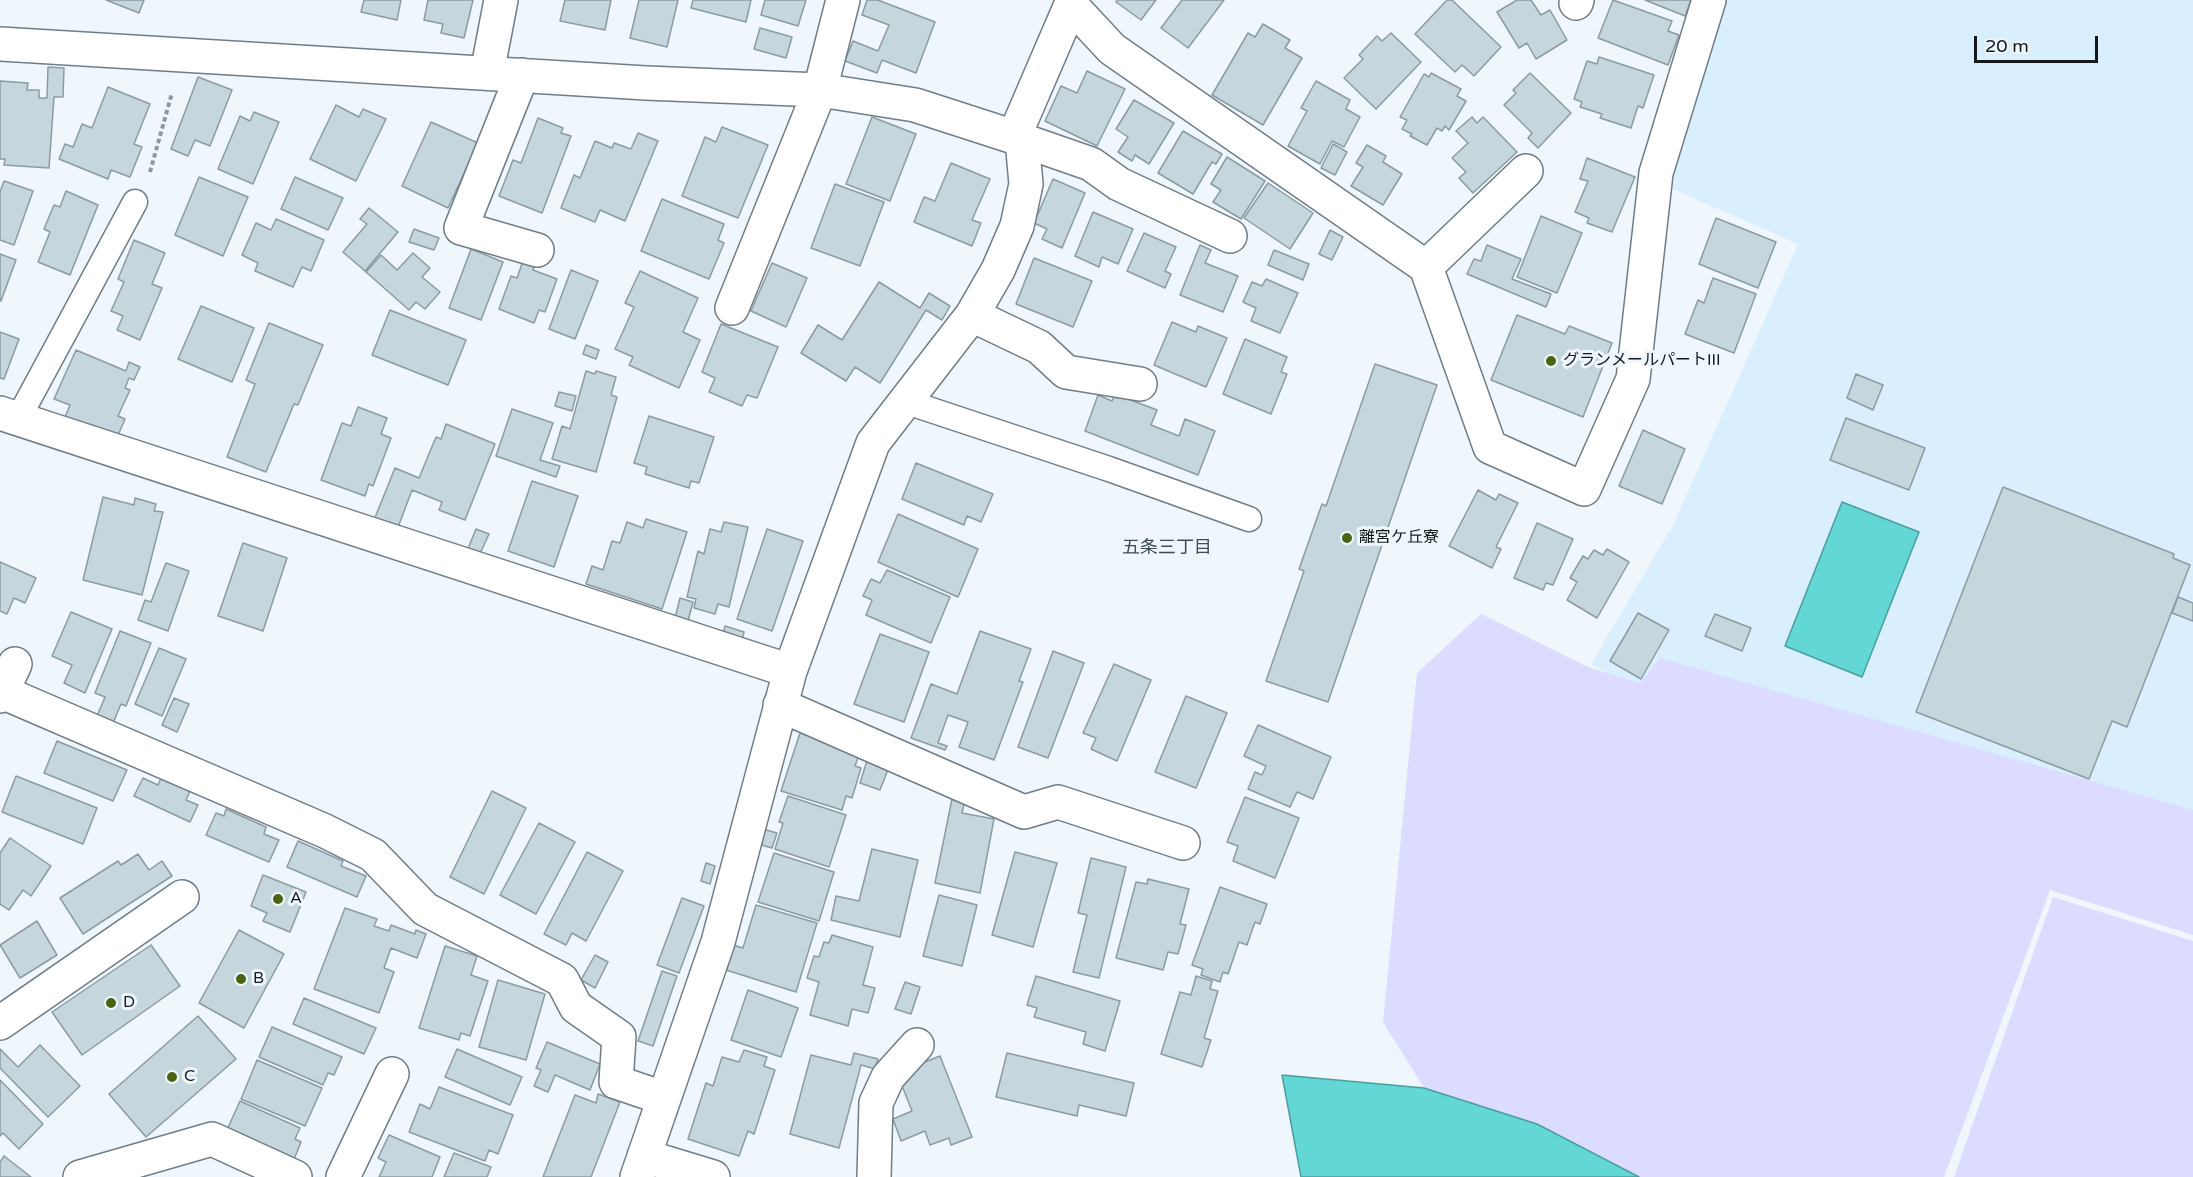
<!DOCTYPE html>
<html>
<head>
<meta charset="utf-8">
<style>
  body { margin:0 }
  #map { position:relative; width:2193px; height:1177px; overflow:hidden; background:#eff7fd; font-family:"Varela Round",sans-serif }
  canvas { display:block }
  .scale { position:absolute; left:1974px; top:36px; width:124px; height:27px; box-sizing:border-box; border:3px solid #13181b; border-top:0; padding-left:8px; font-size:18px; line-height:21px; white-space:nowrap; color:#13181b; -webkit-text-stroke:4px #eff7fd; paint-order:stroke }
</style>
</head>
<body>
<div id="map">
<canvas width="2193" height="1177"></canvas>
<div class="scale">20 m</div>
</div>
<script>
const g = document.querySelector('canvas').getContext('2d');
g.lineJoin = 'round';
function fillPath(path, color) {
  g.fillStyle = color;
  g.fill(path, 'evenodd');
}
function poly(rows) {
  const path = new Path2D();
  for (const r of rows) {
    path.moveTo(r[0], r[1]);
    for (let i = 2; i < r.length; i += 2) path.lineTo(r[i], r[i + 1]);
  }
  return path;
}
function stroke(path, color, width, dash) {
  g.strokeStyle = color;
  g.lineWidth = width;
  g.lineCap = dash ? 'butt' : 'round';
  g.setLineDash(dash || []);
  g.stroke(path);
}
function label(font, color, halo, rows, align = 'center') {
  g.font = font + ' "Varela Round","Noto Sans JP",sans-serif';
  g.lineWidth = 6;
  g.setLineDash([]);
  g.textBaseline = 'middle';
  g.strokeStyle = halo;
  g.fillStyle = color;
  for (const [text, x, y, turn = 0] of rows) {
    g.save();
    g.translate(x, y);
    g.rotate((+turn || 0) * Math.PI / 180);
    g.textAlign = isNaN(turn) ? turn : align;
    if (halo) g.strokeText(text, 0, 0);
    g.fillText(text, 0, 0);
    g.restore();
  }
}
fillPath(poly([
  [1723,0,2193,0,2193,833,1641,689,1591,664,1673,525,1798,244,1670,188]
]), '#daeffe');
fillPath(poly([
  [1481,614,1588,667,1640,683,1660,658,2193,810,2193,935,2050,890,1944,1177,1639,1177,1537,1124,1424,1088,1383,1022,1417,673],
  [2053,897,2193,941,2193,1177,1954,1177]
]), '#dbdcff');
const water = poly([
  [1842,502,1919,532,1862,677,1785,646,1842,502],
  [1282,1075,1424,1088,1537,1124,1639,1177,1301,1177,1282,1075]
]);
fillPath(water, '#63d7d6');
stroke(water, '#4b9e9e', 1.5);
const building = poly([
  [106,0,144,0,139,13,106,0],
  [364,0,401,0,397,20,361,12,364,0],
  [428,0,473,0,464,38,441,33,443,24,424,20,428,0],
  [565,0,611,0,605,30,560,21,565,0],
  [639,0,678,0,667,47,630,38,639,0],
  [693,0,751,0,746,22,691,8,693,0],
  [765,0,806,0,798,26,761,15,765,0],
  [867,0,878,0,935,22,916,73,882,60,877,73,845,61,853,41,878,51,889,25,862,15,867,0],
  [1117,0,1156,0,1141,20,1116,2,1117,0],
  [1182,0,1224,0,1188,48,1161,28,1182,0],
  [1447,0,1452,0,1501,47,1474,76,1462,65,1455,72,1415,34,1447,0],
  [1517,0,1531,0,1541,15,1550,10,1567,40,1536,59,1527,43,1519,48,1497,12,1517,0],
  [1613,0,1672,21,1668,31,1679,35,1668,65,1598,38,1613,0],
  [1645,0,1691,0,1685,16,1645,0],
  [1263,24,1290,40,1285,48,1302,58,1263,125,1212,95,1248,33,1255,37,1263,24],
  [760,28,792,37,786,58,754,49,760,28],
  [1391,33,1421,62,1376,109,1344,78,1363,59,1359,55,1377,36,1382,41,1391,33],
  [1599,57,1654,75,1643,108,1638,106,1631,128,1600,118,1602,114,1580,107,1582,102,1574,99,1587,61,1597,64,1599,57],
  [48,67,64,68,63,97,54,97,49,168,4,165,5,159,0,159,0,81,28,83,27,90,39,90,39,98,47,98,48,67],
  [1087,71,1125,89,1097,146,1045,121,1061,86,1077,93,1087,71],
  [1431,73,1461,89,1457,96,1466,101,1449,130,1445,126,1442,131,1437,128,1427,145,1410,136,1412,134,1402,129,1407,120,1400,117,1424,74,1429,77,1431,73],
  [1530,73,1571,113,1538,148,1528,138,1532,133,1504,105,1516,93,1513,90,1530,73],
  [198,77,232,90,210,146,195,140,188,156,171,149,198,77],
  [1316,81,1350,100,1346,109,1360,117,1344,147,1332,141,1320,164,1288,146,1307,111,1301,108,1316,81],
  [108,87,150,104,134,144,142,147,130,177,111,170,108,179,59,159,65,144,73,147,82,124,92,128,108,87],
  [1134,100,1174,123,1149,164,1135,155,1132,161,1118,152,1128,137,1116,129,1134,100],
  [336,105,359,117,363,109,386,119,356,181,310,159,336,105],
  [254,112,279,122,253,184,218,169,240,116,250,121,254,112],
  [872,117,916,134,890,201,846,184,872,117],
  [1472,117,1477,123,1483,117,1517,152,1473,193,1459,178,1466,172,1452,158,1468,143,1456,131,1472,117],
  [538,118,563,128,561,133,571,136,542,213,499,196,513,160,521,163,538,118],
  [431,122,478,143,448,208,402,186,431,122],
  [722,127,768,145,738,218,682,196,705,137,716,142,722,127],
  [1183,131,1222,154,1216,164,1212,162,1193,194,1158,173,1183,131],
  [638,133,658,141,625,221,600,210,595,222,561,208,574,175,580,178,595,141,612,148,614,143,631,149,638,133],
  [1333,144,1347,152,1335,175,1321,168,1333,144],
  [1367,145,1386,156,1383,162,1402,174,1383,205,1351,186,1363,167,1356,163,1367,145],
  [1227,157,1265,181,1241,219,1213,202,1221,190,1211,184,1227,157],
  [1587,158,1635,177,1612,232,1587,223,1589,218,1575,212,1588,181,1580,179,1587,158],
  [951,163,990,179,972,220,981,223,972,246,914,222,924,197,935,201,951,163],
  [199,177,248,197,223,256,175,235,199,177],
  [295,177,343,198,328,230,281,209,295,177],
  [1053,179,1085,193,1062,248,1042,239,1047,229,1034,223,1053,179],
  [4,181,33,191,14,245,0,240,0,192,4,181],
  [1268,183,1313,213,1290,249,1244,218,1268,183],
  [835,184,884,202,860,266,811,248,835,184],
  [66,191,98,205,70,275,38,262,50,232,44,229,54,205,60,207,66,191],
  [662,199,724,224,718,240,724,243,709,279,641,251,662,199],
  [369,208,398,232,365,271,343,252,367,224,360,219,369,208],
  [1093,212,1133,229,1118,264,1102,257,1099,267,1075,256,1093,212],
  [1541,216,1582,233,1557,293,1517,277,1541,216],
  [1716,218,1776,242,1758,288,1699,264,1716,218],
  [276,219,324,240,311,271,302,267,293,287,255,271,258,263,242,255,256,223,271,230,276,219],
  [414,229,439,238,434,250,409,242,414,229],
  [1330,230,1343,237,1332,260,1319,254,1330,230],
  [1144,233,1176,247,1165,271,1171,274,1165,288,1127,271,1144,233],
  [134,240,165,253,152,284,162,288,140,340,117,330,123,316,111,311,124,282,118,279,134,240],
  [1200,245,1211,250,1205,263,1238,276,1223,312,1180,295,1200,245],
  [1487,245,1521,259,1512,279,1551,294,1546,307,1467,274,1474,259,1481,261,1487,245],
  [471,249,503,262,481,320,449,308,471,249],
  [1274,250,1309,264,1303,280,1268,265,1274,250],
  [413,253,430,268,422,277,440,292,425,309,416,302,409,310,366,272,381,255,397,270,413,253],
  [0,254,16,260,1,301,0,300,0,254],
  [524,258,535,262,533,270,557,279,545,312,539,310,534,323,499,309,511,276,517,278,524,258],
  [1034,258,1092,281,1073,327,1016,304,1034,258],
  [772,263,807,278,786,327,751,311,772,263],
  [571,270,598,281,575,339,549,329,571,270],
  [640,271,698,298,683,332,700,340,679,388,629,365,633,357,615,349,634,307,625,303,640,271],
  [1713,278,1756,294,1734,353,1685,334,1698,300,1704,303,1713,278],
  [1266,279,1298,293,1280,333,1251,321,1256,308,1243,302,1252,282,1262,286,1266,279],
  [879,282,920,308,929,293,950,306,942,320,926,310,880,383,855,367,846,381,801,353,818,325,842,340,879,282],
  [201,306,254,328,232,382,178,359,201,306],
  [390,310,466,340,448,385,372,355,390,310],
  [1517,315,1565,334,1569,326,1612,343,1583,417,1491,380,1517,315],
  [1172,322,1196,332,1198,326,1227,338,1206,387,1154,365,1172,322],
  [269,323,323,345,298,405,294,404,266,472,227,457,255,384,246,380,269,323],
  [721,324,778,347,757,398,747,395,742,406,709,392,715,378,702,372,721,324],
  [0,332,19,339,4,379,0,378,0,332],
  [1245,339,1287,357,1281,372,1287,374,1271,414,1223,394,1245,339],
  [586,345,599,350,596,359,583,354,586,345],
  [76,350,126,371,129,362,140,367,134,380,129,378,125,388,130,390,118,416,125,419,116,440,65,417,70,405,54,399,76,350],
  [1375,364,1437,385,1328,702,1266,681,1304,571,1299,569,1322,504,1326,506,1375,364],
  [586,371,595,374,596,371,616,377,611,395,617,397,596,472,552,459,562,426,570,429,586,371],
  [1856,374,1883,385,1873,410,1847,398,1856,374],
  [559,392,576,396,572,411,555,406,559,392],
  [1115,394,1157,410,1151,425,1179,436,1185,419,1215,431,1198,475,1085,431,1098,395,1112,401,1115,394],
  [358,407,387,418,381,434,391,438,373,486,369,484,365,496,321,480,342,423,351,426,358,407],
  [512,409,553,423,540,460,560,466,556,477,496,456,512,409],
  [649,416,714,437,699,483,691,481,689,488,645,474,647,467,634,463,649,416],
  [1846,418,1925,448,1909,490,1830,460,1846,418],
  [446,424,495,444,465,520,439,510,442,502,412,490,397,530,374,520,395,468,419,478,436,437,441,439,446,424],
  [1643,430,1685,449,1662,504,1619,486,1643,430],
  [916,463,993,494,981,522,967,516,964,525,902,499,916,463],
  [532,481,578,496,554,567,508,551,532,481],
  [2003,487,2174,554,2173,558,2190,565,2127,727,2112,721,2089,779,1916,712,2003,487],
  [1478,490,1496,500,1499,494,1518,503,1496,547,1501,549,1492,568,1449,546,1478,490],
  [103,497,134,505,135,498,156,504,154,511,163,512,142,595,83,580,103,497],
  [898,514,978,549,958,597,878,562,898,514],
  [646,519,687,532,662,609,586,584,592,566,603,570,612,541,620,543,627,522,643,528,646,519],
  [724,522,748,527,729,607,718,604,715,614,694,608,696,599,687,597,698,551,704,554,710,529,721,532,724,522],
  [1537,523,1573,539,1553,585,1546,583,1543,590,1514,578,1537,523],
  [476,529,489,534,479,556,467,551,476,529],
  [767,529,803,541,772,631,737,619,767,529],
  [243,543,287,558,263,631,218,616,243,543],
  [1607,549,1629,562,1597,618,1567,600,1577,582,1570,578,1583,556,1588,559,1594,550,1603,555,1607,549],
  [0,562,36,578,25,603,14,598,7,614,0,611,0,562],
  [166,563,189,571,168,631,138,620,145,600,151,602,166,563],
  [887,570,950,597,931,643,866,615,872,600,863,596,871,579,880,583,887,570],
  [2178,597,2193,603,2193,621,2172,613,2178,597],
  [680,598,693,602,687,625,674,622,680,598],
  [71,612,112,629,85,693,64,683,72,665,52,656,71,612],
  [1638,613,1669,630,1641,679,1610,661,1638,613],
  [1715,614,1751,628,1742,651,1705,636,1715,614],
  [725,626,744,632,741,644,722,638,725,626],
  [120,631,151,643,126,706,121,704,113,723,97,716,105,697,95,693,120,631],
  [980,631,1031,649,1019,681,1023,682,994,760,959,747,968,722,948,715,938,743,947,746,945,750,911,738,931,684,957,694,980,631],
  [880,634,929,652,904,722,854,704,880,634],
  [159,648,186,659,162,716,135,704,159,648],
  [1053,651,1084,663,1048,758,1018,747,1053,651],
  [1114,664,1151,680,1117,761,1091,749,1096,738,1083,733,1114,664],
  [1186,696,1227,713,1196,788,1155,772,1186,696],
  [174,698,189,704,177,732,162,725,174,698],
  [1258,725,1331,757,1313,799,1297,792,1290,807,1248,789,1255,772,1262,775,1266,766,1244,756,1258,725],
  [800,733,860,752,855,766,861,768,852,798,846,796,842,810,781,791,800,733],
  [57,741,127,770,113,801,44,773,57,741],
  [869,754,891,762,880,790,860,783,869,754],
  [16,776,97,808,83,844,2,812,16,776],
  [143,778,158,785,161,778,190,791,186,800,198,805,190,822,134,796,143,778],
  [492,791,526,808,484,894,450,877,492,791],
  [953,794,966,796,962,813,994,819,980,893,935,883,953,794],
  [788,796,846,815,829,867,775,849,783,823,779,822,788,796],
  [1245,797,1299,818,1275,878,1233,861,1238,846,1227,842,1245,797],
  [226,809,266,827,264,834,279,840,269,862,206,835,216,813,224,816,226,809],
  [539,823,575,842,536,914,500,895,539,823],
  [763,829,777,833,772,848,758,844,763,829],
  [10,838,51,866,31,896,23,890,9,910,0,904,0,853,10,838],
  [298,841,343,861,341,866,366,876,357,897,287,867,298,841],
  [872,849,918,860,900,937,831,920,836,896,859,901,872,849],
  [587,852,623,871,586,941,572,933,566,945,544,934,587,852],
  [1015,852,1057,863,1033,947,992,935,1015,852],
  [774,853,834,872,819,921,758,902,774,853],
  [138,854,149,870,162,861,172,876,83,934,60,898,118,861,121,865,138,854],
  [1091,858,1126,867,1099,978,1073,972,1087,915,1078,913,1091,858],
  [706,863,715,866,710,884,701,881,706,863],
  [263,875,306,892,290,932,263,921,267,913,251,906,263,875],
  [1148,879,1189,889,1180,924,1186,925,1178,954,1168,952,1163,970,1116,958,1136,882,1147,884,1148,879],
  [1220,887,1267,904,1260,924,1255,922,1247,945,1239,942,1228,974,1223,972,1220,982,1201,975,1203,969,1192,965,1220,887],
  [939,895,977,905,962,966,923,956,939,895],
  [682,898,704,906,679,973,657,965,682,898],
  [756,905,817,923,796,992,726,970,733,945,743,948,756,905],
  [345,908,377,919,374,926,389,931,391,925,415,934,416,930,426,934,417,958,391,948,384,968,394,972,379,1013,314,989,345,908],
  [37,921,57,955,20,978,0,945,37,921],
  [239,930,284,954,244,1028,199,1003,239,930],
  [832,935,873,947,863,985,875,988,868,1013,852,1009,848,1026,810,1015,819,982,807,978,814,956,819,957,824,942,829,943,832,935],
  [151,945,180,986,82,1055,52,1012,151,945],
  [445,946,477,956,471,975,488,981,470,1036,461,1033,459,1040,419,1028,445,946],
  [595,955,608,962,595,988,581,980,595,955],
  [662,971,677,976,653,1046,638,1041,662,971],
  [1036,976,1120,1001,1105,1051,1083,1044,1086,1032,1034,1017,1037,1008,1027,1005,1036,976],
  [1196,976,1212,981,1210,989,1218,991,1204,1038,1211,1040,1202,1067,1161,1054,1180,992,1191,995,1196,976],
  [498,980,545,994,526,1060,479,1047,498,980],
  [905,982,920,987,911,1014,895,1009,905,982],
  [748,990,798,1008,781,1057,731,1040,748,990],
  [304,998,376,1028,364,1054,293,1024,304,998],
  [198,1016,236,1059,146,1137,109,1094,198,1016],
  [272,1027,342,1057,334,1075,328,1073,323,1085,259,1057,272,1027],
  [547,1042,600,1064,590,1090,555,1075,548,1092,534,1086,541,1070,536,1068,547,1042],
  [40,1045,80,1086,48,1117,0,1068,0,1049,18,1067,40,1045],
  [457,1049,522,1077,510,1105,445,1077,457,1049],
  [744,1050,767,1057,764,1066,775,1070,754,1134,748,1131,739,1156,688,1139,706,1083,713,1086,722,1057,739,1062,744,1050],
  [854,1053,878,1059,875,1069,861,1065,839,1148,790,1134,811,1055,851,1065,854,1053],
  [1007,1053,1134,1083,1126,1116,1079,1105,1077,1116,996,1097,1007,1053],
  [940,1056,972,1137,951,1145,949,1138,930,1145,925,1131,901,1141,893,1119,912,1111,897,1073,940,1056],
  [257,1060,322,1088,305,1126,241,1099,257,1060],
  [0,1080,43,1124,19,1149,3,1133,0,1136,0,1080],
  [439,1087,513,1115,498,1154,489,1150,485,1161,409,1132,420,1104,430,1109,439,1087],
  [598,1094,620,1102,591,1177,543,1177,575,1095,596,1103,598,1094],
  [240,1101,300,1128,295,1139,301,1142,293,1162,226,1132,240,1101],
  [389,1135,440,1157,432,1177,379,1177,386,1162,378,1158,389,1135],
  [454,1153,491,1167,487,1177,444,1177,454,1153],
  [4,1156,31,1177,0,1177,0,1162,4,1156]
]);
fillPath(building, '#c5d7dc');
stroke(building, '#8b9ca1', 1.5);
const lane = poly([
  [907,402,1109,469,1249,519],
  [18,419,135,202]
]);
const street = poly([
  [1576,3,1577,0],
  [1071,5,1112,49,1426,267,1490,447,1584,489,1633,379,1656,173,1709,0],
  [0,44,646,83,820,90,915,105,1014,137,1073,0],
  [487,73,501,0],
  [522,75,461,228,537,250],
  [1022,140,1091,164,1119,184,1230,236],
  [1426,267,1526,171],
  [732,308,820,90,843,0],
  [972,315,1039,347,1066,372,1140,384],
  [0,413,790,671],
  [2,692,325,831,373,855,425,909,562,980,576,1007,619,1037,616,1082,663,1098],
  [0,696,15,664],
  [780,705,1024,812,1058,802,1183,843],
  [0,1023,182,897],
  [644,1156,713,1177],
  [80,1177,212,1139,295,1177],
  [343,1177,392,1074],
  [637,1177,718,942,790,671,873,443,972,315,998,270,1017,226,1026,184,1022,140,1014,137],
  [874,1177,876,1103,888,1077,917,1045]
]);
stroke(lane, '#717d86', 27);
stroke(street, '#717d86', 36);
stroke(poly([
  [150,172,172,93]
]), '#90979b', 4, [4.5, 3]);
stroke(lane, '#fff', 24);
stroke(street, '#fff', 33);
for (const [x, y, r, color] of [
  [1551,361,6,"#4a6414"],
  [1347,538,6,"#4a6414"],
  [278,899,6,"#4a6414"],
  [241,979,6,"#4a6414"],
  [111,1003,6,"#4a6414"],
  [172,1077,6,"#4a6414"]
]) {
  const dot = new Path2D();
  dot.arc(x, y, r, 0, 2 * Math.PI);
  g.fillStyle = color;
  g.fill(dot);
  stroke(dot, '#eff7fd', 2);
}
label('16px', '#13181b', '#eff7fd', [
  ["グランメールパートIII",1563,361],
  ["離宮ケ丘寮",1359,538],
  ["A",290,899],
  ["B",253,979],
  ["D",123,1003],
  ["C",184,1077]
], 'left');
label('18px', '#404c54', '#eff7fd', [
  ["五条三丁目",1167,548]
]);
</script>
</body>
</html>
